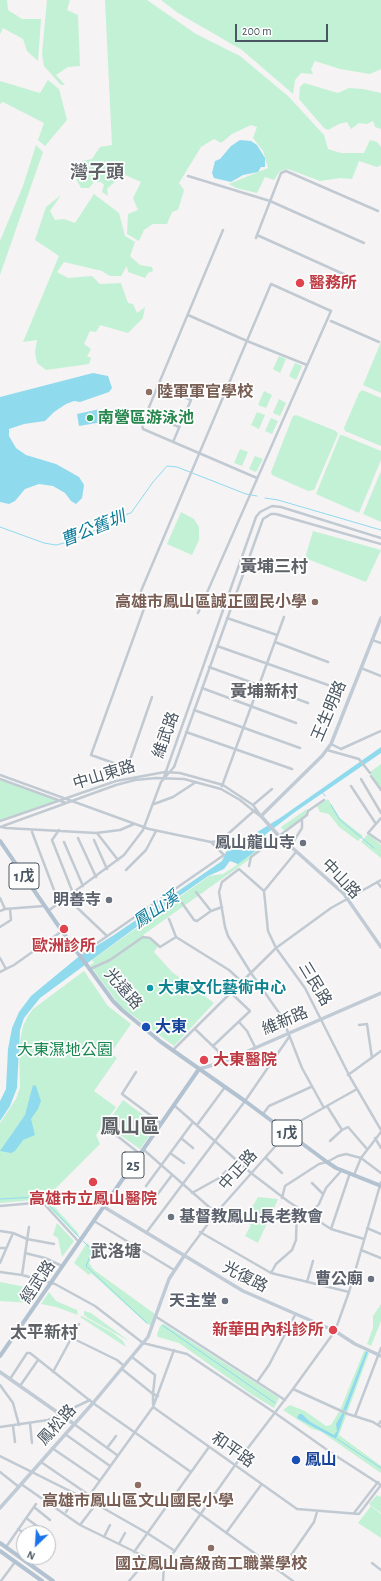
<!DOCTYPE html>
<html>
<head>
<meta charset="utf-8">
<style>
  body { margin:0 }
  #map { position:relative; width:381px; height:1581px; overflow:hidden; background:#f5f3f3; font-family:"Alegreya Sans",sans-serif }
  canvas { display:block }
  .north { position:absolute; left:16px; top:1525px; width:40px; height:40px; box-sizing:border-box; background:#fff; border:1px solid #b7bbc0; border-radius:50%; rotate:205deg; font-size:11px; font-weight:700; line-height:16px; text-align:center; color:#4a5661 }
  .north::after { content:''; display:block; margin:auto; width:14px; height:18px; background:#1a73e8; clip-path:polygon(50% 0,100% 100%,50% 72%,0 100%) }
  .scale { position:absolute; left:235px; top:24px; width:93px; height:18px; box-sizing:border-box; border:2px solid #4a5661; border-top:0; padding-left:5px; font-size:12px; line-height:14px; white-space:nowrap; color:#4a5661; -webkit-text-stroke:3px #fff; paint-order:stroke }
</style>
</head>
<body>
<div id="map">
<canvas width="381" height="1581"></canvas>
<div class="north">N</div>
<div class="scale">200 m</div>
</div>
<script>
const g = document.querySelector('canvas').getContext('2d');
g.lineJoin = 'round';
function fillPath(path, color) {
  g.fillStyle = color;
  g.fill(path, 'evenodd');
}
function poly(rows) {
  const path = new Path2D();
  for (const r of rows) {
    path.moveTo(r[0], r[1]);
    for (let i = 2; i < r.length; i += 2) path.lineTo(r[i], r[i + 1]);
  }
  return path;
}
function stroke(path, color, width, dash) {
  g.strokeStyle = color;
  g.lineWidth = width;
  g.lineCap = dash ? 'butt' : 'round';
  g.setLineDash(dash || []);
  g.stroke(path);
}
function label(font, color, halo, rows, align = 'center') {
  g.font = font + ' "Alegreya Sans","Noto Sans TC",sans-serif';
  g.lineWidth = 3.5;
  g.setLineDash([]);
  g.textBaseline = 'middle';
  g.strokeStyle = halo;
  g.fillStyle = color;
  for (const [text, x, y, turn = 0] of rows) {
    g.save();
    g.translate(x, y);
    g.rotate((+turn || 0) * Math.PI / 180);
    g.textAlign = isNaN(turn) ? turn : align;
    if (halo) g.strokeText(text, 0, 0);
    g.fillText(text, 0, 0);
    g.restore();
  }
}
fillPath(poly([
  [0,0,7,0,8,10,22,19,41,19,38,61,27,51,23,39,3,28,0,34],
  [47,0,70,0,67,10,78,15,80,66,68,67,56,75,65,85,61,85,44,66,42,54],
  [105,0,147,0,196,34,240,56,288,96,324,135,328,149,341,153,364,153,370,140,377,142,381,147,381,165,377,167,359,161,352,179,340,178,320,181,288,169,280,171,274,180,265,177,257,193,236,188,229,184,268,168,263,151,253,138,257,127,251,125,232,134,221,143,214,139,201,147,179,183,184,190,178,210,172,212,167,224,153,224,144,230,139,241,127,234,128,214,138,210,133,198,141,182,123,174,107,189,108,196,102,192,104,185,101,182,94,182,89,188,81,188,75,177,78,162,92,159,100,147,112,145],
  [161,0,381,0,381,69,370,74,340,69,315,61,311,69,313,74,301,73,295,80,293,94,242,50,178,13],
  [48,80,59,89,67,120,45,146,38,140,44,123,3,102,0,104,0,81,40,93],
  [304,83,338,93,349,88,363,89,381,93,381,129,375,127,373,121,367,124,359,123,351,129,347,122,339,124,328,130,324,128,299,99,300,87],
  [36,145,43,152,0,275,0,241,23,186],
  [94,194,119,213,125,236,135,242,130,256,140,265,152,267,153,271,148,273,145,278,128,272,127,266,121,276,110,276,102,271,64,262,57,272,68,278,92,276,100,284,121,283,128,303,133,304,137,313,145,307,143,318,128,333,100,325,96,332,90,331,84,344,91,349,87,356,91,358,89,364,46,370,37,363,35,352,37,340,23,342,59,256,35,240,46,207,61,195,50,211,55,220,64,219,75,223],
  [381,342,381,393,363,385],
  [279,356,286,359,280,373,273,369],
  [295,363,302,366,296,380,289,376],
  [362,390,381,398,381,446,345,431,344,428,359,393],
  [264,391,272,395,266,408,258,405],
  [279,399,286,403,280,416,273,413],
  [257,412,265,415,259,429,251,425],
  [296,415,336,431,338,434,314,490,308,491,272,475,271,472,293,416],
  [271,418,278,421,272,434,265,431],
  [340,435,342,435,381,451,381,460,359,513,316,494],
  [240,449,248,452,242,466,234,463],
  [255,456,263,459,256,472,249,469],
  [381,471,381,522,363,514],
  [181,512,194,519,199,527,199,540,192,555,167,544],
  [313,531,381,550,366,582,305,558],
  [381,764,381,790,370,772],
  [0,780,51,797,59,801,0,820],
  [328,799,340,818,363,836,358,841,339,827,329,814,320,812,317,806],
  [307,809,306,815,284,831,281,827],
  [368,834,381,845,381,858,361,842],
  [269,835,273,840,254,856,143,935,159,944,154,952,172,972,214,1003,174,1046,120,1006,90,965,94,963,92,960,209,876,223,874,237,865,236,862,254,852,257,845],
  [84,971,108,1006,131,1024,111,1053,117,1058,94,1091,116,1107,96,1135,100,1144,55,1189,41,1192,79,1234,77,1236,44,1202,33,1200,0,1203,0,1123,16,1099,20,1087,19,1046,23,1026,28,1016,33,1009],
  [123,1100,157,1125,140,1149,106,1125],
  [258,1197,278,1199,258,1243,245,1236,251,1225,244,1221],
  [57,1223,74,1241,62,1257,58,1238,53,1235],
  [87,1243,93,1249,94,1254,89,1263,94,1270,155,1314,152,1326,146,1323,91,1273,89,1275,74,1263],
  [0,1282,36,1289,31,1303,0,1301],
  [49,1292,56,1301,77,1310,78,1315,56,1307,41,1304],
  [381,1304,381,1321,371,1346,367,1344,373,1328,373,1316],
  [84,1311,91,1313,129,1341,88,1318,84,1315],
  [82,1316,113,1333,123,1341,126,1347,80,1317],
  [164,1324,279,1398,274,1408,251,1394,179,1343,158,1337,157,1335,160,1326],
  [364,1351,369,1353,339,1435,381,1466,381,1473,320,1431,312,1429,283,1410,290,1405,305,1411,326,1426,331,1425,340,1410],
  [377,1495,380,1497,381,1495,381,1513,369,1504],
  [371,1506,381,1514,381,1538,358,1523]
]), '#c3f1d5');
fillPath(poly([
  [240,140,251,141,257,145,265,158,265,167,261,167,258,172,243,175,231,182,214,178,212,173,215,161,220,159,231,146],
  [93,373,108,376,112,388,109,392,80,402,74,401,66,404,54,412,45,421,24,424,9,429,9,436,16,448,26,455,56,464,79,477,84,485,82,498,76,504,71,501,65,493,53,486,39,484,25,489,15,501,9,504,0,502,0,397],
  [100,409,102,422,79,426,77,414],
  [381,747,381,753,295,812,266,834,257,844,254,852,238,864,230,861,224,869,208,876,161,909,40,998,24,1018,20,1030,17,1088,10,1106,0,1121,0,1101,6,1089,8,1049,12,1028,19,1012,31,996,77,958,114,935,222,861,226,852,233,847,280,818],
  [33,1085,36,1086,41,1101,38,1109,31,1119,35,1135,23,1140,15,1151,11,1153,0,1151,25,1115],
  [366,1351,368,1352,346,1411,343,1410],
  [343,1412,345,1413,336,1439,297,1418,299,1414,302,1414,310,1422,334,1435,337,1431,336,1424]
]), '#90daee');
stroke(poly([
  [265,498,278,500,381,530],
  [0,527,44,543,56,545,68,542,98,529,110,519,131,513,153,482,167,466,177,467,246,494,257,496],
  [322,792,325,796],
  [331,805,340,820,374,848],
  [0,1199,37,1197,44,1200,80,1238],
  [83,1241,91,1249,91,1254,86,1266,147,1323],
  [162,1325,275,1403],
  [337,1439,381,1468]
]), '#90daee', 1);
stroke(poly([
  [188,176,270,201,364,243],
  [223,230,142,424,143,429,257,478],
  [257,235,281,173,286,171,378,211],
  [256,238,257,235,350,277],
  [188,315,247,341,307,365],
  [331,321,379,342],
  [157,385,191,400,173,442],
  [146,413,179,427],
  [141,591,271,284,331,311,198,613],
  [149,595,91,755,125,767,129,763,152,697],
  [227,618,277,635],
  [372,640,381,643],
  [275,642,328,662],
  [217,646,328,685],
  [209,667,308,703],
  [361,668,381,676],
  [202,688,296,723],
  [194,710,300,748],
  [186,732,292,769],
  [331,744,341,749,381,731],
  [327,750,359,759,370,773],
  [0,775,149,829,211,842,220,841,256,809],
  [371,776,381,790],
  [164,777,256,517,260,512,272,506,281,507,381,538],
  [0,779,66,803],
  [361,779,381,813],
  [222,786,284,617],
  [351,786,376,824],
  [154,804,173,797,196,782],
  [253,805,272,789],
  [381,818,368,833,381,842],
  [0,821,116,781,165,772,180,773,223,785,253,805,261,816],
  [0,827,116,785,135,780,156,778,184,779,221,789,240,800,260,816],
  [2,827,6,828,96,833,120,830,134,824],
  [59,830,52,840,73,893],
  [32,832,59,903],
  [97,833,118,860],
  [78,838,96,877],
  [94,840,107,869],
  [64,842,83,886],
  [290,847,302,828,302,820],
  [296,852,264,891,268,931,276,948,305,988,350,1077,381,1130],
  [249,866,251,857,307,815,308,811,324,800],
  [126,870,146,850,156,831],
  [377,882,381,887],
  [264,891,239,869,222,882,219,892,225,927,228,936,251,973,282,1017,302,1068,324,1108],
  [196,892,211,911],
  [0,898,5,909],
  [67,898,107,936],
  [182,903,194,920,197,921,211,911,222,907],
  [0,911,5,909,44,906],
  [48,911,124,855,143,830,161,782,174,767,263,519,271,514,276,514,381,544],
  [169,919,176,937,229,970,242,982],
  [0,927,11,920,10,909],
  [80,955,224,855,211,842],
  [0,958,6,969],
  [90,969,110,960,143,937,150,938,160,947,176,937],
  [0,972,14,965,62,931],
  [239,1022,247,1031,255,1047],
  [359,1025,367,1024,372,1058],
  [195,1029,218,1051,223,1062],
  [213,1046,250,1011,231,993],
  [173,1050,276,948,331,908,381,880],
  [136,1072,122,1094,161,1123],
  [348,1075,381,1051],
  [175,1106,251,1173,289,1202,331,1229,364,1239],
  [327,1106,342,1130,330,1141],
  [263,1114,269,1106,311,1087],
  [197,1125,225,1087],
  [106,1127,140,1154],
  [342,1130,348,1127,367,1149],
  [181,1138,193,1148],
  [375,1138,381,1148],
  [144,1150,216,1213],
  [170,1153,184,1163],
  [266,1158,282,1173],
  [354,1175,361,1158,381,1132],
  [312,1183,323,1194],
  [146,1186,193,1122],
  [192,1193,219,1178,238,1160],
  [157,1195,172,1175],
  [282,1198,285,1186,319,1164,327,1162,338,1156,346,1154,361,1158,381,1173],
  [0,1206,34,1203,45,1205,79,1242],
  [310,1214,319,1204,326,1188,342,1170],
  [94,1221,174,1270],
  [367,1228,381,1234],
  [331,1229,350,1173],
  [0,1231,13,1233,27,1239,54,1244],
  [200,1232,271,1273,349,1292],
  [146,1233,245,1101,289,1037],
  [0,1248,6,1248],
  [361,1250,381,1258],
  [25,1253,45,1258,62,1266],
  [184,1256,216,1213,287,1133,302,1120,357,1089],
  [0,1263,13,1233],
  [0,1272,22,1275,55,1284,95,1306,143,1343,187,1354,275,1413,333,1454,381,1485],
  [271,1273,276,1264,292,1250,296,1240,297,1208],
  [22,1275,29,1227],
  [307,1282,313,1261],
  [155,1316,285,1400],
  [72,1338,117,1360,124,1366],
  [132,1357,155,1375,153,1394,158,1396],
  [122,1369,153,1394,153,1404],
  [53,1372,79,1324],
  [10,1379,27,1353,30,1353,93,1403,191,1472],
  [257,1382,269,1365,295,1315],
  [0,1385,13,1403,19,1425],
  [20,1386,38,1360],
  [293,1389,348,1414,373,1422,381,1427],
  [153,1407,297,1509,359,1514,381,1485],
  [355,1416,381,1348],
  [30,1423,32,1443],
  [74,1424,117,1455],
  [378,1425,381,1421],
  [13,1426,15,1442],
  [0,1427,48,1420,90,1400],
  [65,1434,110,1466],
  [52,1448,99,1480],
  [107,1448,116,1436],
  [0,1456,96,1504,147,1533,175,1551],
  [41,1462,89,1495],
  [0,1472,19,1487],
  [21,1484,80,1525,96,1504],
  [174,1495,293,1581],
  [86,1500,153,1407,174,1350],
  [34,1507,50,1520],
  [66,1512,76,1494],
  [354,1513,378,1482],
  [26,1518,44,1531],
  [80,1525,164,1566],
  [18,1529,24,1533],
  [226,1533,261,1485],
  [104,1537,110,1525],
  [119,1544,125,1533],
  [6,1547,36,1504],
  [134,1552,209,1447],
  [372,1563,381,1570],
  [280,1571,314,1522,317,1512],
  [1,1581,15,1562],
  [129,1581,148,1559],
  [163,1581,164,1566,238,1461,293,1389,335,1331,349,1292,381,1182]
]), '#c1cad2', 2.5);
stroke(poly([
  [381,618,331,744,322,756,261,816,279,836,344,894,381,947],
  [199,1069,223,1062,381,993],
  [104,1207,243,1291,335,1331,355,1344,381,1356],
  [0,1372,74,1424],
  [0,1508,93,1403,148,1337,169,1279,184,1256]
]), '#c1cbd6', 3.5);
stroke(poly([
  [0,841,62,931,113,1001,122,1010,161,1042,245,1101,327,1162,336,1168,381,1186],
  [0,1356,199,1069],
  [0,1543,53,1581],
  [0,1551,42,1581]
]), '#b3c2d1', 4);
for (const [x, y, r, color] of [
  [300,283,5,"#e0444e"],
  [149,392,4,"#8d6e63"],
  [90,418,4,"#2e9e5b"],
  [315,602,4,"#8d6e63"],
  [303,843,4,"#6b7280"],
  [109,900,4,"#6b7280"],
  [64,929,5,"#e0444e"],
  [150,988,4,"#0f9aa8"],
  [146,1027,5,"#1a4fb4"],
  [204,1060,5,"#e0444e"],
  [93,1182,5,"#e0444e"],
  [171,1217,4,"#6b7280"],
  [371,1279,4,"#6b7280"],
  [225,1301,4,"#6b7280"],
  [333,1330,5,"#e0444e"],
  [296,1460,5,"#1a4fb4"],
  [138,1485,4,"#8d6e63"],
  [211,1548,4,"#8d6e63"]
]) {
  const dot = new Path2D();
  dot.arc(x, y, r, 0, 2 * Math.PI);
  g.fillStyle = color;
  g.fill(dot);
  stroke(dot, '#fff', 1.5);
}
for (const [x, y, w] of [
  [24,876,30],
  [287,1133,30],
  [133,1165,22]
]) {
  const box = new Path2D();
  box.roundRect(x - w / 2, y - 13, w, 26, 3);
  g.fillStyle = '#fff';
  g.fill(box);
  stroke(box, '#4a5661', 1);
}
label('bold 15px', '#4a5661', null, [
  ["1戊",24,876],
  ["1戊",287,1133],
  ["25",133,1165]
]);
label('bold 16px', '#be3a42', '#fff', [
  ["醫務所",309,283],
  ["歐洲診所",64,946,"center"],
  ["大東醫院",213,1060],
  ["高雄市立鳳山醫院",93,1199,"center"],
  ["新華田內科診所",324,1330,"right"]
], 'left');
label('bold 16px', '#785e54', '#fff', [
  ["陸軍軍官學校",157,392,"left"],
  ["高雄市鳳山區誠正國民小學",307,602,"right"],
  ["高雄市鳳山區文山國民小學",138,1501],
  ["國立鳳山高級商工職業學校",211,1564]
]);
label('bold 16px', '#27864d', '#fff', [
  ["南營區游泳池",98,418]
], 'left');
label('16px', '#4a5661', '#fff', [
  ["王生明路",329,711,-67],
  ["維武路",166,735,-70],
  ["中山東路",104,775,-17],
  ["中山路",341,879,46],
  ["三民路",315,984,59],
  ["光遠路",123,989,49],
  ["維新路",285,1021,-23],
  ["中正路",238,1170,-48],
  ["光復路",245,1277,27],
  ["經武路",38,1282,-56],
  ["鳳松路",57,1425,-48],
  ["和平路",233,1450,35]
]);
label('bold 16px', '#5b616d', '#fff', [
  ["鳳山龍山寺",295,843],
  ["明善寺",101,900],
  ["基督教鳳山長老教會",179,1217,"left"],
  ["曹公廟",363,1279],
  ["天主堂",217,1301]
], 'right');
label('bold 16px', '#0d838f', '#fff', [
  ["大東文化藝術中心",158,988]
], 'left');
label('bold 16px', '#164399', '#fff', [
  ["大東",155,1027],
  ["鳳山",305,1460]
], 'left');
label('16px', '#17864f', '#fff', [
  ["大東濕地公園",65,1050]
]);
label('italic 17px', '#0c7c9b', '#fff', [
  ["曹公舊圳",93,529,-22],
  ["鳳山溪",156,910,-35]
]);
label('bold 17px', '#5f6368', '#fff', [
  ["黃埔三村",274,567],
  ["黃埔新村",264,692],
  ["武洛塘",116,1252],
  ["太平新村",44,1333]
]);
label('bold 18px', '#5f6368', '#fff', [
  ["灣子頭",97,173]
]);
label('bold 20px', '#5f6368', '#fff', [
  ["鳳山區",130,1127]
]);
</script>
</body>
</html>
